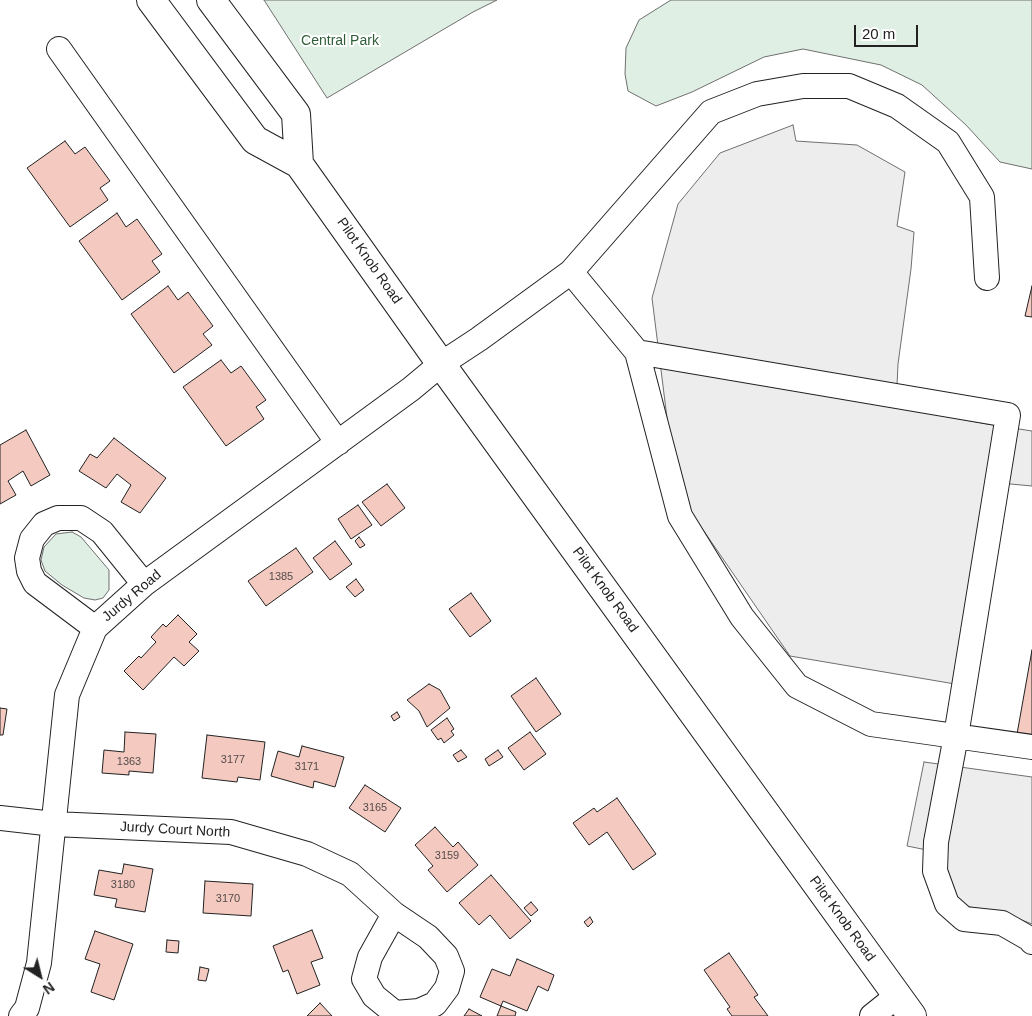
<!DOCTYPE html>
<html>
<head>
<meta charset="utf-8">
<style>
  body { margin:0 }
  #map { position:relative; width:1032px; height:1016px; overflow:hidden; background:#fff; font-family:Arial,sans-serif }
  canvas { display:block }
  .north { position:absolute; left:15px; top:951px; width:50px; height:50px; -webkit-text-stroke:4px #fff; paint-order:stroke; rotate:144deg; font-size:14px; font-weight:700; line-height:20px; text-align:center; color:#222 }
  .north::after { content:''; display:block; margin:auto; width:18px; height:22px; background:#222; clip-path:polygon(50% 0,100% 100%,50% 72%,0 100%) }
  .scale { position:absolute; left:854px; top:25px; width:64px; height:22px; box-sizing:border-box; border:2px solid #222; border-top:0; padding-left:6px; font-size:15px; line-height:18px; white-space:nowrap; color:#222; -webkit-text-stroke:4px #fff; paint-order:stroke }
</style>
</head>
<body>
<div id="map">
<canvas width="1032" height="1016"></canvas>
<div class="north">N</div>
<div class="scale">20 m</div>
</div>
<script>
const g = document.querySelector('canvas').getContext('2d');
g.lineJoin = 'round';
function fillPath(path, color) {
  g.fillStyle = color;
  g.fill(path, 'evenodd');
}
function poly(rows) {
  const path = new Path2D();
  for (const r of rows) {
    path.moveTo(r[0], r[1]);
    for (let i = 2; i < r.length; i += 2) path.lineTo(r[i], r[i + 1]);
  }
  return path;
}
function stroke(path, color, width, dash) {
  g.strokeStyle = color;
  g.lineWidth = width;
  g.lineCap = dash ? 'butt' : 'round';
  g.setLineDash(dash || []);
  g.stroke(path);
}
function label(font, color, halo, rows, align = 'center') {
  g.font = font + ' Arial,sans-serif';
  g.lineWidth = 4;
  g.setLineDash([]);
  g.textBaseline = 'middle';
  g.strokeStyle = halo;
  g.fillStyle = color;
  for (const [text, x, y, turn = 0] of rows) {
    g.save();
    g.translate(x, y);
    g.rotate((+turn || 0) * Math.PI / 180);
    g.textAlign = isNaN(turn) ? turn : align;
    if (halo) g.strokeText(text, 0, 0);
    g.fillText(text, 0, 0);
    g.restore();
  }
}
const green = poly([
  [264,0,497,0,473,12,327,98,264,0],
  [671,0,1032,0,1032,169,1000,162,966,125,922,85,881,65,803,49,764,57,692,92,656,106,628,91,625,74,626,48,639,20,671,0],
  [72,532,81,537,109,570,109,590,103,598,95,600,84,598,62,585,45,571,41,560,44,547,56,534,72,532]
]);
fillPath(green, '#e0efe3');
stroke(green, '#6f6f6f', 1);
const parking = poly([
  [793,125,796,141,857,145,905,172,897,226,914,232,911,269,898,364,896,407,987,424,1032,431,1032,486,989,482,955,684,790,656,690,511,669,434,652,298,678,204,720,153,793,125],
  [924,762,1032,777,1032,924,1004,913,964,906,952,896,947,882,947,854,907,846,924,762]
]);
fillPath(parking, '#ededed');
stroke(parking, '#6f6f6f', 1);
const building = poly([
  [65,141,75,154,85,147,110,181,100,188,108,200,70,227,27,168,65,141],
  [117,213,126,227,137,219,162,254,152,261,160,272,122,300,79,241,117,213],
  [168,286,178,300,188,292,213,326,203,334,212,345,174,373,131,314,168,286],
  [1032,286,1032,317,1025,316,1032,286],
  [221,360,231,373,241,366,266,400,256,407,264,419,226,446,183,387,221,360],
  [26,430,50,475,31,486,23,471,8,481,16,495,0,504,0,445,26,430],
  [114,438,166,478,140,513,121,502,131,485,117,474,106,488,79,471,90,454,97,458,114,438],
  [387,484,405,508,381,526,362,502,387,484],
  [358,505,372,525,351,539,338,519,358,505],
  [359,537,365,545,360,548,355,541,359,537],
  [335,541,352,564,330,580,313,558,335,541],
  [296,548,313,572,266,606,248,581,296,548],
  [356,579,364,590,355,597,346,587,356,579],
  [471,593,491,621,470,637,449,609,471,593],
  [178,615,197,634,189,642,199,651,184,666,174,657,143,690,124,671,139,656,141,658,156,642,151,637,163,624,166,627,178,615],
  [1032,650,1032,735,1017,734,1032,650],
  [536,678,561,714,536,732,511,696,536,678],
  [429,684,440,690,450,708,427,727,419,711,407,700,429,684],
  [0,708,7,709,3,735,0,735,0,708],
  [397,712,400,717,394,721,391,716,397,712],
  [447,718,454,729,451,731,454,735,444,743,441,738,438,740,431,730,447,718],
  [125,732,156,734,153,773,129,771,129,775,102,773,104,750,124,752,125,732],
  [530,732,546,754,524,770,508,748,530,732],
  [207,735,265,742,260,780,238,777,237,782,202,778,207,735],
  [302,746,344,757,335,787,314,781,313,788,271,776,278,751,299,757,302,746],
  [461,750,467,757,458,762,453,755,461,750],
  [498,750,503,757,489,766,485,759,498,750],
  [365,785,401,808,385,832,349,808,365,785],
  [617,798,656,854,633,870,607,832,589,845,573,823,594,808,597,812,617,798],
  [435,827,453,847,458,842,478,865,447,892,428,870,433,866,415,845,435,827],
  [124,864,153,869,145,912,115,907,117,899,94,895,99,870,122,874,124,864],
  [491,875,531,921,510,939,490,915,479,925,459,903,491,875],
  [205,881,253,884,251,916,203,913,205,881],
  [531,902,538,910,531,916,524,908,531,902],
  [590,917,593,922,588,927,584,922,590,917],
  [312,930,323,958,311,962,320,985,297,994,288,970,283,972,273,946,312,930],
  [95,931,133,944,114,1000,91,992,100,964,85,959,95,931],
  [167,940,179,941,178,953,166,952,167,940],
  [729,953,758,995,754,997,768,1016,732,1016,727,1009,730,1007,704,970,729,953],
  [517,959,554,975,548,991,538,986,527,1011,503,1001,501,1006,480,997,492,969,510,976,517,959],
  [200,967,209,969,206,981,198,980,200,967],
  [320,1003,332,1016,307,1016,320,1003],
  [501,1006,516,1012,515,1016,497,1016,501,1006],
  [469,1009,482,1016,464,1016,469,1009]
]);
fillPath(building, '#f3c9c0');
stroke(building, '#222', 1);
const minor = poly([
  [59,49,338,443],
  [571,272,637,352,680,516,742,617,797,686,871,724,1032,747],
  [637,352,1008,415,956,736,936,842,935,871,947,904,964,919,1002,923,1030,939,1032,942],
  [95,628,35,583,29,571,27,558,32,539,44,524,58,518,81,518,102,532,144,584],
  [0,818,54,824,231,832,307,854,350,874,394,914,428,937,446,956,452,971,447,988,435,1004,419,1011,395,1013,374,996,364,979,370,957,394,914],
  [21,1016,27,1008,39,963,67,695,95,628,144,584,411,389,441,364,479,339,571,272,711,112,757,94,803,86,849,86,897,106,948,142,982,197,987,278],
  [872,1016,897,996]
]);
const major = poly([
  [151,0,255,140,299,164,441,364,912,1016],
  [211,0,296,114,299,164]
]);
stroke(minor, '#222', 26);
stroke(major, '#222', 30);
stroke(minor, '#fff', 24);
stroke(major, '#fff', 28);
label('11px', '#564c4a', null, [
  ["1385",281,577],
  ["3177",233,760],
  ["1363",129,762],
  ["3171",307,767],
  ["3165",375,808],
  ["3159",447,856],
  ["3180",123,885],
  ["3170",228,899]
]);
label('14px', '#2f5e38', '#fff', [
  ["Central Park",340,41]
]);
label('14px', '#222', '#fff', [
  ["Pilot Knob Road",369,261,55],
  ["Pilot Knob Road",605,590,54],
  ["Jurdy Road",132,596,-40],
  ["Jurdy Court North",175,830,3],
  ["Pilot Knob Road",842,919,54]
]);
</script>
</body>
</html>
